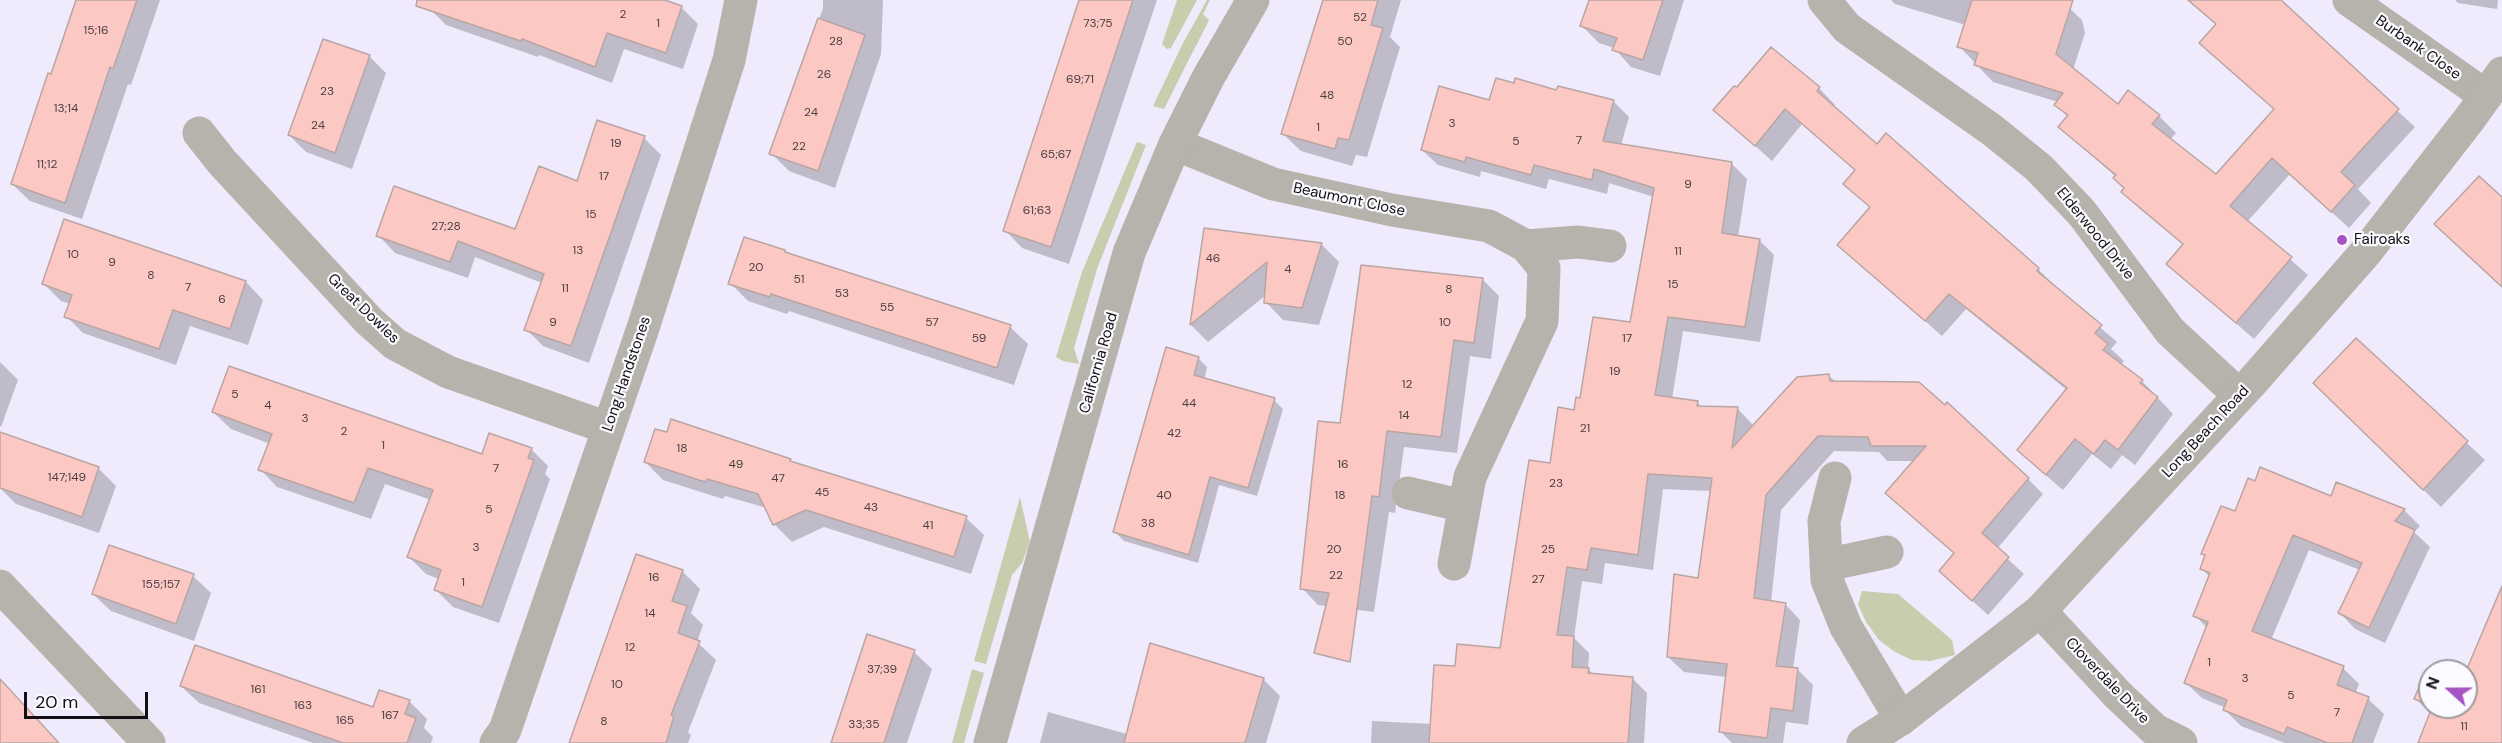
<!DOCTYPE html>
<html>
<head>
<meta charset="utf-8">
<style>
  body { margin:0 }
  #map { position:relative; width:2502px; height:743px; overflow:hidden; background:#efeafc; font-family:"DM Sans",sans-serif }
  canvas { display:block }
  .north { position:absolute; left:2418px; top:659px; width:60px; height:60px; box-sizing:border-box; background:#fbfafe; border:2px solid #9e9ca1; border-radius:50%; rotate:291deg; font-size:16px; font-weight:700; line-height:24px; text-align:center; color:#121016 }
  .north::after { content:''; display:block; margin:auto; width:21px; height:27px; background:#a754c3; clip-path:polygon(50% 0,100% 100%,50% 72%,0 100%) }
  .scale { position:absolute; left:24px; top:692px; width:124px; height:27px; box-sizing:border-box; border:3px solid #121016; border-top:0; padding-left:8px; font-size:18px; line-height:21px; white-space:nowrap; color:#121016; -webkit-text-stroke:4px #fbfafe; paint-order:stroke }
</style>
</head>
<body>
<div id="map">
<canvas width="2502" height="743"></canvas>
<div class="north">N</div>
<div class="scale">20 m</div>
</div>
<script>
const g = document.querySelector('canvas').getContext('2d');
g.lineJoin = 'round';
function fillPath(path, color) {
  g.fillStyle = color;
  g.fill(path, 'evenodd');
}
function poly(rows) {
  const path = new Path2D();
  for (const r of rows) {
    path.moveTo(r[0], r[1]);
    for (let i = 2; i < r.length; i += 2) path.lineTo(r[i], r[i + 1]);
  }
  return path;
}
function stroke(path, color, width, dash) {
  g.strokeStyle = color;
  g.lineWidth = width;
  g.lineCap = dash ? 'butt' : 'round';
  g.setLineDash(dash || []);
  g.stroke(path);
}
function label(font, color, halo, rows, align = 'center') {
  g.font = font + ' "DM Sans",sans-serif';
  g.lineWidth = 4.5;
  g.setLineDash([]);
  g.textBaseline = 'middle';
  g.strokeStyle = halo;
  g.fillStyle = color;
  for (const [text, x, y, turn = 0] of rows) {
    g.save();
    g.translate(x, y);
    g.rotate((+turn || 0) * Math.PI / 180);
    g.textAlign = isNaN(turn) ? turn : align;
    if (halo) g.strokeText(text, 0, 0);
    g.fillText(text, 0, 0);
    g.restore();
  }
}
fillPath(poly([
  [1177,0,1197,0,1171,48,1167,49,1162,44],
  [1207,0,1210,0,1203,14,1209,20,1164,109,1153,106,1183,43],
  [1137,142,1146,145,1097,269,1074,348,1079,364,1063,361,1056,357,1082,272],
  [1020,497,1030,542,1022,563,1012,575,986,664,974,661],
  [1862,591,1898,594,1952,640,1955,655,1930,661,1912,660,1895,652,1879,640,1866,622,1858,604],
  [972,669,984,673,964,743,952,743]
]), '#c8cdae');
fillPath(poly([
  [77,0,160,0,131,85,128,84,82,219,30,201,12,184],
  [432,0,661,0,681,7,698,24,683,69,624,49,612,83,539,55,538,57,446,25,429,8],
  [823,0,883,0,881,54,835,188,789,171,771,153,823,8],
  [1082,0,1157,0,1069,264,1022,248,1005,230],
  [1324,0,1401,0,1390,37,1400,47,1367,157,1356,155,1352,166,1301,151,1283,134],
  [1590,0,1684,0,1660,76,1631,67,1614,48,1599,43,1582,26],
  [1891,0,2054,0,2064,3,2082,20,2085,33,2073,70,2118,106,2128,92,2159,116,2176,133,2170,140,2216,176,2275,110,2217,25,2187,0,2277,0,2415,127,2358,189,2371,203,2349,228,2290,174,2247,222,2308,275,2254,339,2168,264,2184,245,2140,209,2123,192,2125,189,2116,177,2060,127,2068,117,2056,105,2058,102,1993,82,1959,46,1966,25,1895,4],
  [2455,0,2498,0,2497,9,2458,3],
  [323,41,370,57,386,73,352,169,306,152,289,135],
  [1819,88,1835,105,1833,107,1877,146,2038,269,2054,285,2053,287,2117,342,2111,349,2124,361,2121,365,2142,381,2173,414,2135,465,2122,455,2111,469,2092,454,2063,490,2035,466,2019,450,2067,390,1966,309,1942,336,1839,245,1871,208,1845,184,1856,171,1802,124,1772,161,1715,110],
  [1558,92,1613,101,1629,117,1621,145,1732,164,1747,179,1738,237,1759,240,1774,255,1760,342,1683,331,1672,399,1697,402,1703,408,1737,408,1752,424,1751,430,1828,375,1836,382,2028,479,2043,494,1997,549,2024,574,1988,615,1956,586,1955,554,1902,508,1915,461,1887,461,1879,452,1834,451,1781,510,1771,602,1785,604,1800,620,1793,669,1798,670,1813,685,1808,725,1786,722,1783,743,1732,743,1720,731,1727,677,1684,672,1668,657,1699,579,1711,491,1663,489,1653,570,1605,563,1602,584,1582,581,1574,638,1589,653,1588,669,1594,675,1632,678,1647,693,1644,743,1371,743,1372,721,1432,724,1457,668,1502,649,1551,464,1582,399,1631,324,1654,197,1609,183,1607,194,1549,179,1546,189,1481,171,1480,177,1438,165,1422,150,1490,102],
  [644,138,661,155,589,363,543,346,526,329,542,283,475,257,468,278,395,253,378,235,516,231],
  [65,221,246,282,263,300,248,345,190,326,176,365,83,333,66,316,70,304,61,301,44,284],
  [1205,230,1321,244,1339,262,1319,325,1283,320,1266,302,1266,295,1208,342,1191,325],
  [787,255,1010,327,1028,344,1014,385,789,311,787,314,748,301,730,283],
  [1482,279,1499,296,1491,359,1470,356,1457,453,1404,447,1395,513,1389,512,1374,612,1318,605,1302,588,1341,425],
  [2357,340,2485,460,2441,507,2315,383],
  [1198,358,1207,367,1204,380,1274,400,1283,409,1257,496,1219,485,1198,563,1124,541,1115,532],
  [0,362,18,380,1,427,0,426],
  [213,412,483,456,531,449,548,466,545,474,550,479,499,623,453,607,435,589,439,579,426,574,409,557,431,500,385,484,371,519,277,487,260,469,270,444,231,429],
  [790,460,794,464,966,518,984,535,971,574,824,527,792,542,774,524,767,508,725,496,723,499,663,480,645,462],
  [98,468,116,486,99,533,16,504,0,488,0,483],
  [2337,484,2404,510,2420,526,2414,532,2430,547,2385,643,2355,629,2340,613,2360,570,2309,550,2271,640,2343,668,2359,684,2355,694,2368,699,2384,714,2373,743,2285,743,2241,726,2225,710,2226,708,2202,698,2186,683,2207,628,2195,615,2210,577,2202,569,2206,556,2203,553,2236,513,2331,498],
  [637,556,683,572,700,589,691,613,703,625,697,642,716,660,688,732,691,735,688,743,571,743],
  [193,576,211,593,194,641,111,611,93,594],
  [2502,590,2502,743,2420,743,2431,714,2416,699,2430,673,2430,707,2466,707,2466,674],
  [1151,645,1264,680,1280,696,1266,743,1040,743,1048,712,1127,734],
  [914,652,932,669,907,743,833,743],
  [181,686,374,709,409,701,427,719,424,728,433,737,431,743,313,743,199,703]
]), '#0003');
const building = poly([
  [76,0,137,0,113,69,110,67,65,203,11,184,48,73,51,74,76,0],
  [417,0,665,0,682,6,666,53,607,33,595,67,522,39,521,41,416,6,417,0],
  [1079,0,1133,0,1051,247,1003,231,1079,0],
  [1323,0,1378,0,1371,25,1383,28,1349,140,1338,138,1335,149,1281,134,1323,0],
  [1589,0,1663,0,1643,60,1612,50,1617,38,1580,26,1589,0],
  [1972,0,2073,0,2056,54,2118,104,2128,90,2160,115,2152,124,2216,174,2274,109,2199,43,2216,24,2188,0,2281,0,2399,109,2341,172,2355,185,2331,212,2272,158,2230,206,2292,257,2236,323,2166,264,2183,244,2121,192,2124,188,2113,178,2116,175,2058,127,2068,115,2054,105,2063,93,1974,65,1978,53,1957,47,1972,0],
  [818,18,865,35,818,171,769,154,818,18],
  [323,39,370,55,335,153,288,135,323,39],
  [1771,47,1820,87,1817,91,1877,144,1886,133,2039,268,2037,271,2102,325,2095,333,2108,344,2103,350,2143,380,2140,383,2158,397,2118,450,2105,440,2094,454,2075,439,2046,475,2017,450,2067,388,1949,294,1925,321,1837,245,1870,207,1843,184,1855,170,1785,109,1755,146,1713,110,1734,86,1737,87,1771,47],
  [1496,78,1514,83,1515,78,1556,90,1558,86,1614,100,1603,141,1732,162,1722,233,1760,239,1745,327,1668,317,1655,395,1698,401,1697,406,1738,407,1732,448,1797,377,1829,374,1830,381,1919,382,1945,405,1947,402,2029,478,1982,533,2009,557,1972,601,1939,571,1954,553,1885,493,1926,446,1871,446,1868,437,1818,436,1766,495,1754,598,1786,603,1776,666,1798,668,1793,711,1771,708,1767,738,1719,732,1727,664,1667,657,1674,574,1698,578,1712,478,1648,474,1638,555,1591,548,1587,570,1567,567,1557,635,1574,636,1572,667,1589,668,1588,673,1633,677,1628,743,1429,743,1434,665,1455,666,1457,644,1500,648,1529,460,1550,463,1558,407,1574,410,1576,397,1580,398,1593,317,1630,322,1654,188,1594,169,1592,180,1534,165,1531,175,1466,157,1465,162,1421,150,1439,86,1489,100,1496,78],
  [597,120,645,136,571,346,524,330,544,274,458,241,450,262,376,236,394,186,515,229,539,166,577,181,597,120],
  [2479,176,2502,197,2502,287,2434,224,2479,176],
  [64,219,246,281,230,329,173,310,159,349,64,317,72,295,42,284,64,219],
  [1204,228,1322,243,1302,308,1264,303,1267,262,1190,325,1204,228],
  [744,237,785,250,785,252,1011,325,997,368,771,294,770,297,728,284,744,237],
  [1361,265,1483,278,1474,343,1454,340,1441,437,1387,431,1379,497,1372,496,1350,662,1314,653,1329,593,1300,589,1318,421,1340,423,1361,265],
  [2356,338,2468,441,2423,490,2313,383,2356,338],
  [1166,347,1199,357,1194,375,1275,398,1248,488,1210,477,1189,555,1113,532,1166,347],
  [229,366,482,454,489,433,532,448,528,458,534,460,482,607,434,590,441,570,407,557,433,490,368,468,354,503,258,470,272,434,212,412,229,366],
  [671,419,791,459,790,461,967,516,954,557,806,510,773,525,758,494,707,479,705,482,644,462,655,429,667,432,671,419],
  [0,432,99,467,82,517,0,488,0,432],
  [2260,467,2331,496,2336,482,2405,509,2395,521,2415,530,2369,628,2338,613,2362,563,2293,535,2252,631,2344,666,2337,685,2369,697,2352,743,2328,743,2287,727,2284,734,2223,710,2227,700,2184,683,2208,622,2193,616,2210,573,2200,569,2205,555,2201,554,2221,506,2235,511,2248,478,2255,481,2260,467],
  [109,545,194,574,176,624,92,594,109,545],
  [636,554,683,570,672,601,687,606,678,633,700,641,671,715,674,716,666,743,569,743,636,554],
  [2502,586,2502,743,2418,743,2432,707,2466,707,2466,671,2502,586],
  [867,634,915,650,896,706,884,743,831,743,867,634],
  [1150,643,1264,678,1245,743,1124,743,1150,643],
  [195,645,373,707,379,690,410,700,405,714,416,718,407,743,343,743,180,686,195,645],
  [2426,670,2430,672,2430,705,2414,699,2426,670],
  [0,679,59,743,0,743,0,679]
]);
fillPath(building, '#fcc8c4');
stroke(building, '#b9a5a3', 1.5);
stroke(poly([
  [1824,0,1847,28,1992,130,2039,168,2082,213,2170,331,2239,395],
  [2349,0,2486,96],
  [199,133,222,162,369,321,395,344,448,372,608,428],
  [1175,144,1273,184,1392,210,1489,226,1526,246,1544,268,1542,321,1470,477,1454,564],
  [1526,246,1578,242,1610,246],
  [1835,478,1824,521,1827,580,1846,627,1901,719],
  [1408,493,1464,506],
  [1826,565,1887,552],
  [0,586,149,743],
  [2040,611,2118,695,2155,730,2181,743],
  [496,743,505,730,642,331,729,60,741,0]
]), '#b5b3ab', 33);
stroke(poly([
  [990,743,1129,253,1175,144,1208,78,1253,0],
  [1863,743,1901,719,2040,611,2252,382,2366,252,2471,117,2502,73]
]), '#b5b3ab', 33);
for (const [x, y, r, color] of [
  [2342,240,6,"#a754c3"]
]) {
  const dot = new Path2D();
  dot.arc(x, y, r, 0, 2 * Math.PI);
  g.fillStyle = color;
  g.fill(dot);
  stroke(dot, '#fbfafe', 2);
}
label('12px', '#4c3e42', null, [
  ["2",623,15],
  ["52",1360,18],
  ["1",658,24],
  ["73;75",1098,24],
  ["15;16",96,31],
  ["28",836,42],
  ["50",1345,42],
  ["26",824,75],
  ["69;71",1080,80],
  ["23",327,92],
  ["48",1327,96],
  ["13;14",66,109],
  ["24",811,113],
  ["3",1452,124],
  ["24",318,126],
  ["1",1318,128],
  ["7",1579,141],
  ["5",1516,142],
  ["19",616,144],
  ["22",799,147],
  ["65;67",1056,155],
  ["11;12",47,165],
  ["17",604,177],
  ["9",1688,185],
  ["61;63",1037,211],
  ["15",591,215],
  ["27;28",446,227],
  ["13",578,251],
  ["11",1678,252],
  ["10",73,255],
  ["46",1213,259],
  ["9",112,263],
  ["20",756,268],
  ["4",1288,270],
  ["8",151,276],
  ["51",799,280],
  ["15",1673,285],
  ["7",188,288],
  ["11",565,289],
  ["8",1449,290],
  ["53",842,294],
  ["6",222,300],
  ["55",887,308],
  ["9",553,323],
  ["57",932,323],
  ["10",1445,323],
  ["59",979,339],
  ["17",1627,339],
  ["19",1615,372],
  ["12",1407,385],
  ["5",235,395],
  ["44",1189,404],
  ["4",268,406],
  ["14",1404,416],
  ["3",305,419],
  ["21",1585,429],
  ["2",344,432],
  ["42",1174,434],
  ["1",383,446],
  ["18",682,449],
  ["49",736,465],
  ["16",1343,465],
  ["7",496,469],
  ["147;149",67,478],
  ["47",778,479],
  ["23",1556,484],
  ["45",822,493],
  ["40",1164,496],
  ["18",1340,496],
  ["43",871,508],
  ["5",489,510],
  ["38",1148,524],
  ["41",928,526],
  ["3",476,548],
  ["20",1334,550],
  ["25",1548,550],
  ["22",1336,576],
  ["16",654,578],
  ["27",1538,580],
  ["1",463,583],
  ["155;157",161,585],
  ["14",650,614],
  ["12",630,648],
  ["1",2209,663],
  ["37;39",882,670],
  ["3",2245,679],
  ["10",617,685],
  ["161",258,690],
  ["5",2291,696],
  ["163",303,706],
  ["7",2337,713],
  ["167",390,716],
  ["165",345,721],
  ["8",604,722],
  ["33;35",864,725],
  ["11",2464,727]
]);
label('15px', '#121016', '#fbfafe', [
  ["Burbank Close",2418,48,35],
  ["Beaumont Close",1349,200,12],
  ["Elderwood Drive",2095,234,51],
  ["Great Dowles",363,309,44],
  ["California Road",1099,363,-74],
  ["Long Handstones",627,374,-71],
  ["Long Beach Road",2206,432,-47],
  ["Cloverdale Drive",2107,681,46]
]);
label('15px', '#121016', '#fbfafe', [
  ["Fairoaks",2354,240]
], 'left');
</script>
</body>
</html>
